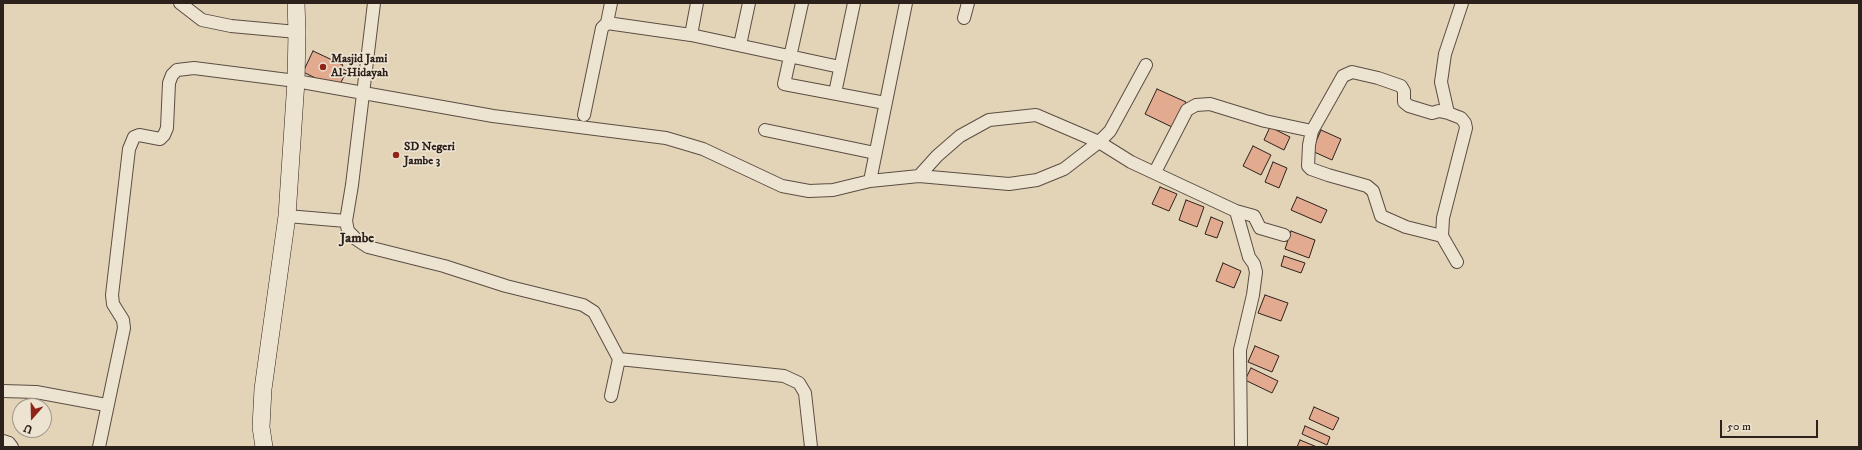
<!DOCTYPE html>
<html>
<head>
<meta charset="utf-8">
<style>
  body { margin:0 }
  #map { position:relative; width:1862px; height:450px; overflow:hidden; background:#e3d4b8; font-family:"IM FELL DW Pica",serif }
  canvas { display:block }
  .frame { position:absolute; inset:0; border:4px solid #2d211c; pointer-events:none }
  .north { position:absolute; left:12px; top:398px; width:40px; height:40px; box-sizing:border-box; background:#ede3d1; border:1px solid #a09589; border-radius:50%; rotate:200deg; font-size:11px; font-weight:700; line-height:16px; text-align:center; color:#2d211c }
  .north::after { content:''; display:block; margin:auto; width:14px; height:18px; background:#8f2418; clip-path:polygon(50% 0,100% 100%,50% 72%,0 100%) }
  .scale { position:absolute; left:1720px; top:420px; width:98px; height:18px; box-sizing:border-box; border:2px solid #2d211c; border-top:0; padding-left:5px; font-size:12px; line-height:14px; white-space:nowrap; color:#2d211c; -webkit-text-stroke:3px #ede3d1; paint-order:stroke }
</style>
</head>
<body>
<div id="map">
<canvas width="1862" height="450"></canvas>
<div class="frame"></div>
<div class="north">U</div>
<div class="scale">50 m</div>
</div>
<script>
const g = document.querySelector('canvas').getContext('2d');
g.lineJoin = 'round';
function fillPath(path, color) {
  g.fillStyle = color;
  g.fill(path, 'evenodd');
}
function poly(rows) {
  const path = new Path2D();
  for (const r of rows) {
    path.moveTo(r[0], r[1]);
    for (let i = 2; i < r.length; i += 2) path.lineTo(r[i], r[i + 1]);
  }
  return path;
}
function stroke(path, color, width, dash) {
  g.strokeStyle = color;
  g.lineWidth = width;
  g.lineCap = dash ? 'butt' : 'round';
  g.setLineDash(dash || []);
  g.stroke(path);
}
function label(font, color, halo, rows, align = 'center') {
  g.font = font + ' "IM FELL DW Pica",serif';
  g.lineWidth = 3.5;
  g.setLineDash([]);
  g.textBaseline = 'middle';
  g.strokeStyle = halo;
  g.fillStyle = color;
  for (const [text, x, y, turn = 0] of rows) {
    g.save();
    g.translate(x, y);
    g.rotate((+turn || 0) * Math.PI / 180);
    g.textAlign = isNaN(turn) ? turn : align;
    if (halo) g.strokeText(text, 0, 0);
    g.fillText(text, 0, 0);
    g.restore();
  }
}
const building = poly([
  [313,51,343,65,341,68,347,71,339,86,332,86,303,72,313,51],
  [1157,89,1186,102,1174,128,1145,114,1157,89],
  [1270,127,1290,137,1284,150,1264,140,1270,127],
  [1321,130,1341,139,1332,160,1312,151,1321,130],
  [1253,146,1271,155,1261,175,1243,166,1253,146],
  [1273,162,1287,168,1279,188,1265,182,1273,162],
  [1160,187,1177,194,1169,211,1152,204,1160,187],
  [1297,197,1327,210,1321,223,1291,210,1297,197],
  [1186,200,1204,207,1197,227,1179,220,1186,200],
  [1211,217,1223,222,1217,238,1205,234,1211,217],
  [1291,231,1315,240,1309,258,1285,249,1291,231],
  [1284,256,1305,263,1301,273,1281,266,1284,256],
  [1223,263,1241,271,1234,288,1216,281,1223,263],
  [1265,295,1288,303,1281,321,1258,313,1265,295],
  [1255,346,1279,356,1272,372,1248,362,1255,346],
  [1251,368,1278,381,1272,393,1245,380,1251,368],
  [1314,407,1339,418,1333,430,1309,419,1314,407],
  [1305,426,1330,437,1327,445,1302,434,1305,426],
  [1300,440,1317,447,1297,447,1300,440]
]);
fillPath(building, '#e2ab90');
stroke(building, '#2d211c', 1);
const street = poly([
  [180,3,202,20,231,26,297,32],
  [611,3,607,23,691,35,840,67],
  [802,3,784,84,885,103],
  [964,18,968,3],
  [691,35,697,3],
  [740,45,749,3],
  [835,93,854,3],
  [1448,113,1441,82,1445,54,1462,3],
  [584,115,602,28,607,23],
  [765,130,875,153],
  [1155,172,1187,110,1196,105,1210,104,1265,121,1312,131],
  [919,176,1009,184,1037,180,1064,169,1099,142,1110,131,1146,65],
  [870,181,906,3],
  [1236,211,1249,257,1254,264,1256,272,1253,295,1240,350,1241,447],
  [287,216,346,221,348,231,356,239,368,247,444,266,506,286,583,305,594,312,619,359,611,396],
  [346,221,352,185,374,3],
  [1442,236,1406,227,1381,216,1373,191,1367,186,1328,175,1311,169,1308,166,1309,145,1312,131,1343,76,1352,72,1378,78,1401,86,1404,91,1404,102,1409,106,1432,113,1439,111,1448,113,1461,118,1465,123,1466,128,1443,218,1442,236,1457,262],
  [619,359,784,376,799,383,805,393,811,447],
  [3,391,36,392,106,405],
  [3,441,9,443,12,447],
  [99,447,124,328,123,320,113,304,112,295,129,149,134,137,139,135,160,139,164,135,167,128,169,83,172,75,177,70,194,68,296,81,493,116,666,138,703,149,782,186,809,191,833,190,870,181,919,176,937,156,960,136,989,120,1036,115,1099,142,1131,162,1236,211,1254,216,1260,228,1284,235]
]);
const secondary = poly([
  [264,447,261,427,263,389,287,216,296,81,297,32,296,3]
]);
stroke(street, '#5a4e43', 14);
stroke(secondary, '#2d211c', 18);
stroke(street, '#ede3d1', 12);
stroke(secondary, '#ede3d1', 17);
for (const [x, y, r, color] of [
  [323,67,4,"#8f2418"],
  [396,155,4,"#8f2418"]
]) {
  const dot = new Path2D();
  dot.arc(x, y, r, 0, 2 * Math.PI);
  g.fillStyle = color;
  g.fill(dot);
  stroke(dot, '#ede3d1', 1.5);
}
label('bold 12px', '#2d211c', '#ede3d1', [
  ["Masjid Jami",331,60],
  ["Al-Hidayah",331,74],
  ["SD Negeri",404,148],
  ["Jambe 3",404,162]
], 'left');
label('bold 14px', '#2d211c', '#ede3d1', [
  ["Jambe",357,239]
]);
</script>
</body>
</html>
